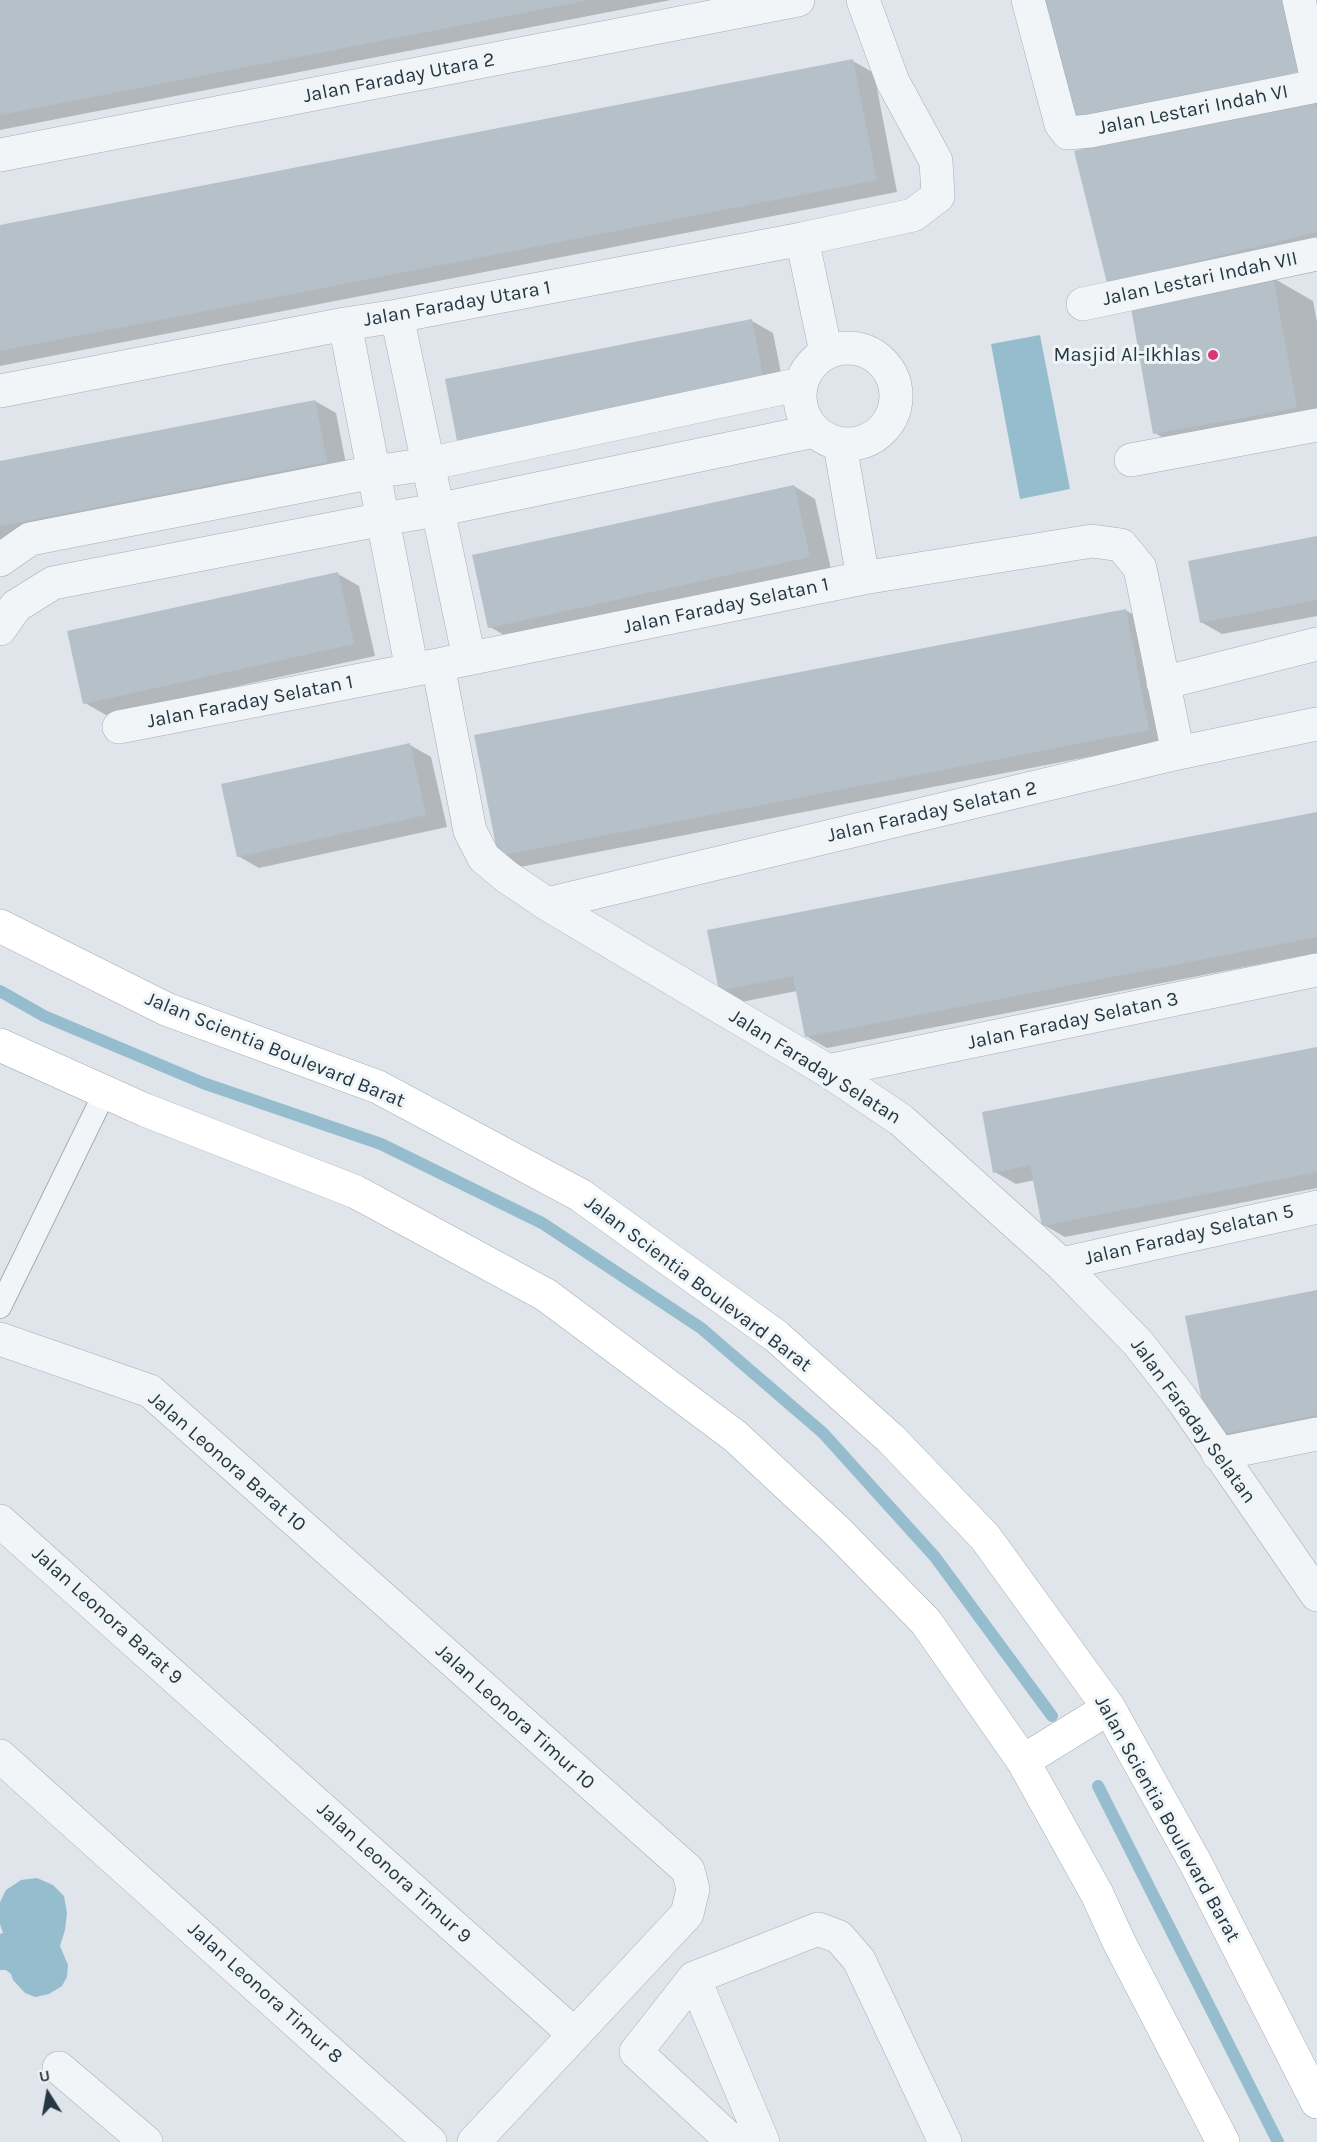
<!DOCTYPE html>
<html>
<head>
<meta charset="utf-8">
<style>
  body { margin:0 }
  #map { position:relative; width:1317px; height:2142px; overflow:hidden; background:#dfe5ea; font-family:Karla,sans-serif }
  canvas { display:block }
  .north { position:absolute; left:18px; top:2064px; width:60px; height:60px; -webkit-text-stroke:4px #eff4f7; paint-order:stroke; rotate:349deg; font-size:16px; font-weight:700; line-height:24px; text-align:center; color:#263743 }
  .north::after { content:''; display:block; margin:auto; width:21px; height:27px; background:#263743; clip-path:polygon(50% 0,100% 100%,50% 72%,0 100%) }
</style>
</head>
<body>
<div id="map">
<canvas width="1317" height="2142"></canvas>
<div class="north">U</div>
</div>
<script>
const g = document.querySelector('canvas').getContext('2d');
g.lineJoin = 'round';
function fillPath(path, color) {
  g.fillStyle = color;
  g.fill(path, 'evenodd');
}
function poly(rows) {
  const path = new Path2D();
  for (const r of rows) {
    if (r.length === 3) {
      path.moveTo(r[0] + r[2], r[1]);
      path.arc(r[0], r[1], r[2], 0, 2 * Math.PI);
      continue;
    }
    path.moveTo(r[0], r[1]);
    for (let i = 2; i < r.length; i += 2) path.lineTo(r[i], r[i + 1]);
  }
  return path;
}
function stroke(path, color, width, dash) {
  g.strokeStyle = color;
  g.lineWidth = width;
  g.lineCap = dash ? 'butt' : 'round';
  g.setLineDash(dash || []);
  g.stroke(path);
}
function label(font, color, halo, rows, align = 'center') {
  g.font = font + ' Karla,sans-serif';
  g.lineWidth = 6;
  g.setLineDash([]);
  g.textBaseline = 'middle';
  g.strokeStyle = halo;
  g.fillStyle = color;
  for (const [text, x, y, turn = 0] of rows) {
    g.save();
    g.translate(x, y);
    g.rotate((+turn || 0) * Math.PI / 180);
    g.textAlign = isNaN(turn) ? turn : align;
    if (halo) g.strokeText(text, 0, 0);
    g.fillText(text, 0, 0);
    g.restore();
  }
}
fillPath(poly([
  [1040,335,1070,489,1020,499,991,344],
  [37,1878,53,1885,64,1896,67,1913,65,1930,60,1946,68,1965,67,1977,62,1986,49,1994,35,1997,25,1993,13,1980,11,1974,6,1970,0,1970,0,1934,3,1933,0,1924,0,1902,6,1890,21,1880]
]), '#96bdce');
fillPath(poly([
  [0,0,671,0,0,130],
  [853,61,874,73,897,192,0,366,0,227],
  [1317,97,1317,249,1108,282],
  [1273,278,1313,301,1317,322,1317,434,1195,456,1155,433],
  [752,321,773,333,785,393,458,440],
  [315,401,336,413,348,474,0,541,0,462],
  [794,486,815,499,831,569,511,639,490,627],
  [1317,538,1317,616,1222,634,1201,622],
  [338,574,359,586,375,656,106,715,85,703],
  [1125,610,1147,622,1170,741,520,867,499,855],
  [410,745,431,757,447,827,259,868,238,856],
  [1317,813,1317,953,827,1048,806,1036,797,991,741,1002,720,990],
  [1317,1048,1317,1188,1065,1237,1044,1225,1035,1180,1016,1184,995,1172],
  [1317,1292,1317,1431,1231,1448,1210,1436]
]), '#0003');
stroke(poly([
  [0,991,44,1016,203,1083,381,1144,542,1223,701,1328,823,1433,935,1557,1052,1716],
  [1098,1786,1278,2142]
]), '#96bdce', 12);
fillPath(poly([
  [0,0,585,0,585,1,0,115],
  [1037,0,1289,0,1306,70,1068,128],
  [853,59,877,180,0,351,0,225],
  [1312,93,1317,111,1317,232,1107,283,1074,151],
  [1273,277,1297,408,1153,434,1130,302],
  [752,319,764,381,457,441,445,379],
  [315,400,327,462,0,526,0,461],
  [794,485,810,557,488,628,472,555],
  [1317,536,1317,600,1200,623,1188,561],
  [338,572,354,644,83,704,67,631],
  [1126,609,1149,730,498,856,474,735],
  [410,743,426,815,237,857,221,784],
  [1317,812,1317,937,805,1037,793,976,719,991,707,930],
  [1317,1047,1317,1172,1042,1226,1030,1165,993,1173,982,1112],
  [1317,1290,1317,1415,1209,1437,1185,1316]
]), '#b5c0c8');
const lane = poly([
  [0,1307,105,1092]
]);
const street = poly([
  [1028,0,1061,124,1068,133,1090,131,1317,86],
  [1299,0,1317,80],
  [0,155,798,0],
  [802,239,826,352],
  [1083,304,1317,254],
  [397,316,469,658],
  [345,324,412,670],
  [848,396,48],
  [0,391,345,324,397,316,802,239,913,215,938,196,936,161,893,82,863,0],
  [840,445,863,578],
  [1131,460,1317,425],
  [0,560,30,539,374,472,428,464,801,384],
  [0,629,16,606,53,583,383,519,437,510,814,431],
  [438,665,470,831,484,858,507,877,547,904,828,1071,901,1120,1061,1264,1138,1343,1181,1398,1317,1595],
  [1163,683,1317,644],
  [119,727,438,665,863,578,1092,541,1121,545,1140,568,1178,753],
  [547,904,1178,753,1317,724],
  [828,1071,1317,970],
  [1061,1264,1317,1207],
  [0,1339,150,1391,688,1870,693,1889,687,1914,474,2142],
  [1218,1454,1317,1434],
  [0,1521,574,2034],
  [0,1756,430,2142],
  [694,1978,763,2142],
  [59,2068,146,2142],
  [733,2142,636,2052,694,1978,818,1929,839,1937,859,1960,945,2142]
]);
const secondary = poly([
  [0,926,166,1009,378,1087,580,1195,776,1336,891,1439,985,1537,1109,1708,1196,1864,1317,2102],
  [0,1045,145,1110,356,1192,546,1295,735,1436,837,1531,926,1622,1023,1761,1097,1894,1119,1942,1223,2142],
  [1023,1761,1109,1708]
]);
stroke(lane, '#a4adb5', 24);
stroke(street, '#a4adb5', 34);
stroke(secondary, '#a4adb5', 34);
stroke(lane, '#f2f5f8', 22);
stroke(street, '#f2f5f8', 33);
stroke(secondary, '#fff', 33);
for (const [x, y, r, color] of [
  [1213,355,6,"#dc3673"]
]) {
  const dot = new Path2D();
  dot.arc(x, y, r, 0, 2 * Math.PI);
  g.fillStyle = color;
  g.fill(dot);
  stroke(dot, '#eff4f7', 2);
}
label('20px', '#263743', '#eff4f7', [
  ["Jalan Faraday Utara 2",399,78,-11],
  ["Jalan Lestari Indah VI",1193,110,-11],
  ["Jalan Lestari Indah VII",1200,279,-12],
  ["Jalan Faraday Utara 1",457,304,-10],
  ["Jalan Faraday Selatan 1",726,606,-12],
  ["Jalan Faraday Selatan 1",250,702,-11],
  ["Jalan Faraday Selatan 2",932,812,-13],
  ["Jalan Faraday Selatan 3",1073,1021,-12],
  ["Jalan Scientia Boulevard Barat",275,1050,22],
  ["Jalan Faraday Selatan",815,1067,32],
  ["Jalan Faraday Selatan 5",1189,1235,-13],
  ["Jalan Scientia Boulevard Barat",698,1284,37],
  ["Jalan Faraday Selatan",1193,1421,54],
  ["Jalan Leonora Barat 10",227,1462,41],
  ["Jalan Leonora Barat 9",107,1616,42],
  ["Jalan Leonora Timur 10",515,1717,42],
  ["Jalan Scientia Boulevard Barat",1167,1819,61],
  ["Jalan Leonora Timur 9",394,1873,42],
  ["Jalan Leonora Timur 8",265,1993,42]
]);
label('20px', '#263743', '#eff4f7', [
  ["Masjid Al-Ikhlas",1201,355]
], 'right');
</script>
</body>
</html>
